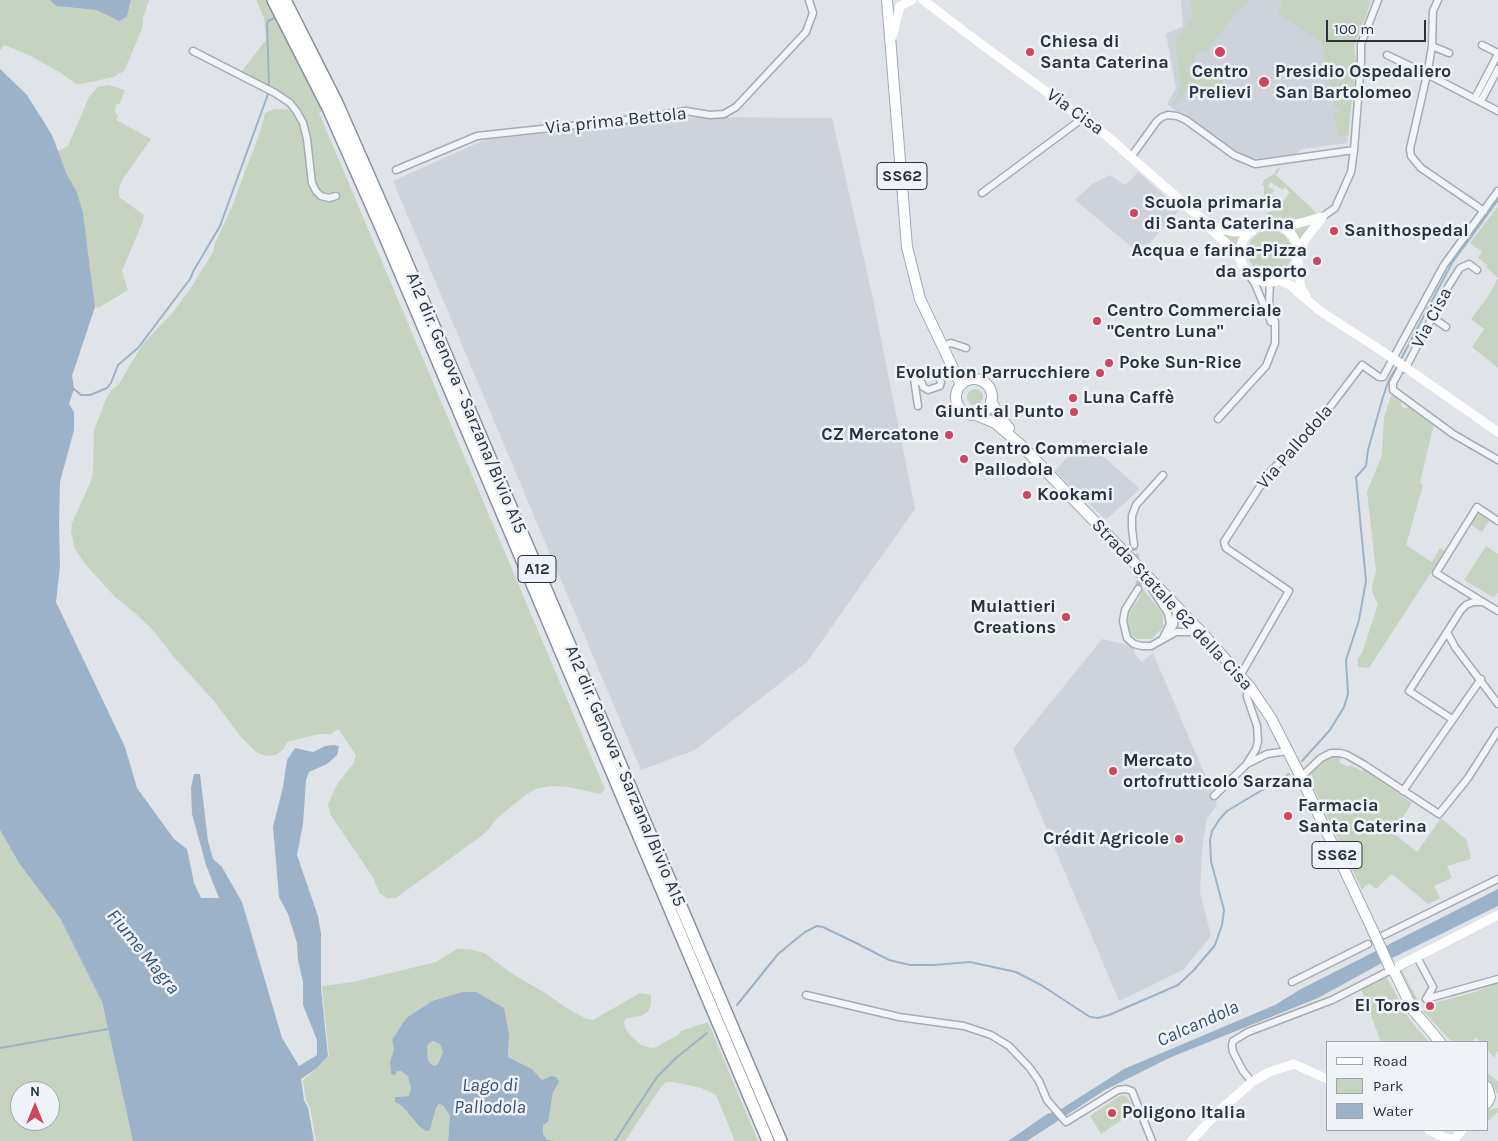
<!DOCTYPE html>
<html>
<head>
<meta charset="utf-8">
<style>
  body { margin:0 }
  #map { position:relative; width:1498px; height:1141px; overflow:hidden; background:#e0e4e9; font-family:Karla,sans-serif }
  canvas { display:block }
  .legend { position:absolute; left:1326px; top:1041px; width:162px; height:90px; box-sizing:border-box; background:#eff2f6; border:1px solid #9fa5ad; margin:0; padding:6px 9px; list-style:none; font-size:15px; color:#283240 }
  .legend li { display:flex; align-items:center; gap:10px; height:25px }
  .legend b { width:25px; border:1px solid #9fa5ad }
  .north { position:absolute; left:10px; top:1081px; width:50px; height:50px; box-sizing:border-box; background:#eff2f6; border:1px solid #9fa5ad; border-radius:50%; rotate:0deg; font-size:14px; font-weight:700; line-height:20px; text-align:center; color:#283240 }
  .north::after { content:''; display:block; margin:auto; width:18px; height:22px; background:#ce455c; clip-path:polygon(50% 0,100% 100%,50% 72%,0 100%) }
  .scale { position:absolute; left:1326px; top:20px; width:100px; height:22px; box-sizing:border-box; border:2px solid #283240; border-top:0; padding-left:6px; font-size:15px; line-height:18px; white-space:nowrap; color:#283240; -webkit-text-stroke:4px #eff2f6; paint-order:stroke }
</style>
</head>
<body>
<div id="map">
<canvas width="1498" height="1141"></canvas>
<ul class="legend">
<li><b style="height:6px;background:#fff"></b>Road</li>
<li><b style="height:14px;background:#c6d3c1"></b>Park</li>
<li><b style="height:14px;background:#9bb2c9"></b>Water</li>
</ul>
<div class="north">N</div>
<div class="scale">100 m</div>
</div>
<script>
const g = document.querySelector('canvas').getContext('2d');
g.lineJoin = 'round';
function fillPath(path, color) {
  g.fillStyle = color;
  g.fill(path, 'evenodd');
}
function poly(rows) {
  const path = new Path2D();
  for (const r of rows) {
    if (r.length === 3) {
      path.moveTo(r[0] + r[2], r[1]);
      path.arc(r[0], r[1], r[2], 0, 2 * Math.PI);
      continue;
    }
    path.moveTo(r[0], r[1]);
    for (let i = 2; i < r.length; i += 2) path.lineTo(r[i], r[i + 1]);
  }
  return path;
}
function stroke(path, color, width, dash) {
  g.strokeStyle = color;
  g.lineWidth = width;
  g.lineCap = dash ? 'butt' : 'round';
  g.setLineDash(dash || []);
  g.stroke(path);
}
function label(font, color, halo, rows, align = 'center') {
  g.font = font + ' Karla,sans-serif';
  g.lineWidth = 5;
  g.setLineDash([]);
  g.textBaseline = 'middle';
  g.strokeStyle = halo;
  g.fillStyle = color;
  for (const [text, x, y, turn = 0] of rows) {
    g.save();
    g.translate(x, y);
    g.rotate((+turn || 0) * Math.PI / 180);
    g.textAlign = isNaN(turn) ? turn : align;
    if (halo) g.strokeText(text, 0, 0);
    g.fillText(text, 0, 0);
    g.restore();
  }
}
fillPath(poly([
  [1181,0,1372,0,1354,47,1356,62,1347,143,1301,149,1296,154,1260,159,1253,158,1244,156,1172,108,1167,104,1176,88,1166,34,1183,26],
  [679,117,832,118,872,294,915,509,807,662,695,750,641,770,393,181,484,140,612,126],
  [1138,172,1180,209,1140,254,1075,200,1092,184,1110,175,1125,185],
  [1084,439,1140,489,1106,520,1055,471],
  [1102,639,1133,646,1135,654,1142,662,1153,653,1214,796,1217,806,1207,818,1202,850,1200,892,1211,936,1183,970,1119,1001,1013,749]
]), '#ced3db');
fillPath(poly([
  [0,0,50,0,56,6,96,10,119,21,127,17,131,0,149,0,143,18,143,27,124,71,114,77,81,84,77,84,59,72,31,56,9,47,4,45,0,51],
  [256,0,273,0,328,108,319,113,605,789,601,794,568,787,550,786,536,789,527,794,497,818,488,830,480,837,396,898,388,898,380,894,372,876,330,814,328,805,332,795,338,783,353,764,356,755,338,729,331,734,319,734,287,742,283,750,275,755,266,756,256,752,240,736,214,701,173,656,152,629,136,614,115,597,85,564,75,549,71,532,72,523,91,481,93,472,94,430,106,399,111,390,119,384,142,345,174,311,192,286,213,252,215,243,231,209,260,132,265,113,275,109,300,110,295,102,241,72,266,40,264,18],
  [1191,0,1250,0,1243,10,1239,8,1207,51,1194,54,1195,62,1189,64,1190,68,1202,66,1224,82,1214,96,1193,82,1174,106,1172,104,1179,95,1181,86,1176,49,1177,38,1192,18],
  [1281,0,1366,0,1370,3,1354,47,1356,62,1348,136,1338,136,1334,113,1341,112,1339,107,1334,108,1328,77,1330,76,1334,80,1336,77,1327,69,1323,47,1320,42,1277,12,1282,6],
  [109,85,125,90,120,103,116,105,115,112,118,116,116,120,151,139,122,180,119,189,119,197,144,215,143,221,122,271,128,290,98,308,95,307,83,213,77,192,67,175,57,151,68,146,89,97,98,87],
  [1281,168,1276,175,1317,213,1307,218,1295,220,1269,218,1266,213,1273,211,1273,202,1264,200,1264,185,1262,185,1264,180,1275,173,1276,169],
  [1270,182,1283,190,1284,187,1290,192,1283,202,1271,195,1274,190,1268,186],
  [1498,206,1498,368,1472,347,1484,329,1471,319,1489,295,1498,278,1486,267,1487,265,1478,258,1482,252,1470,243],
  [1317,221,1300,242,1296,232,1289,227],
  [1214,229,1242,236,1238,253],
  [1270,252,22],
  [975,397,8],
  [1393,395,1402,401,1401,406,1405,409,1409,406,1434,424,1420,482,1423,485,1406,545,1432,562,1440,548,1445,551,1369,668,1358,667,1358,659,1362,653,1378,604,1373,594,1372,586,1376,571,1367,492,1382,455,1384,417,1391,396],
  [1478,512,1490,519,1482,532,1469,524],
  [1486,546,1498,554,1498,592,1494,598,1464,580],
  [1142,588,1163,614,1163,627,1152,639,1137,639,1131,635,1128,628,1128,619,1130,611,1140,597],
  [1334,755,1342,756,1339,762,1348,767,1350,765,1362,771,1364,769,1412,803,1393,833,1417,852,1441,818,1467,840,1471,859,1447,866,1452,878,1434,886,1440,898,1428,904,1392,874,1376,889,1370,884,1366,885,1362,890,1309,778,1315,768,1328,757],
  [0,830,19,863,60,918,102,1002,133,1141,0,1141],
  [20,1091,50,1091,50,1121,20,1121],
  [457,949,469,949,484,953,516,976,547,994,566,1008,587,1019,593,1020,640,993,651,995,651,1005,648,1012,641,1016,626,1018,624,1022,625,1028,630,1035,641,1045,648,1047,654,1048,678,1035,681,1031,708,1022,758,1141,735,1141,716,1095,701,1088,673,1082,666,1082,661,1087,625,1141,547,1141,543,1134,543,1125,548,1122,553,1092,532,1069,508,1057,509,1034,462,992,432,1001,406,1018,392,1040,394,1049,390,1062,397,1071,401,1071,408,1075,411,1088,409,1096,395,1097,395,1102,402,1106,419,1126,430,1130,436,1108,439,1104,443,1105,450,1116,448,1141,316,1141,310,1107,306,1100,303,1080,317,1068,329,1056,322,986,353,982,436,962],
  [1416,960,1417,962,1402,971,1419,1002,1415,1004,1397,970],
  [1386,976,1410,1020,1429,1042,1381,1042,1361,989],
  [1498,983,1498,1050,1494,1058,1487,1049,1487,1042,1480,1042,1476,1037,1472,1042,1452,1042,1423,1011,1434,1008,1434,1003,1475,992],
  [433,1041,440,1044,443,1052,438,1064,434,1066,430,1063,428,1060,427,1047,429,1043],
  [1487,1073,1498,1081,1498,1094,1487,1080],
  [1121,1095,1122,1096,1125,1095,1136,1110,1101,1134,1090,1116],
  [1498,1108,1498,1112,1487,1122,1487,1110]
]), '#c6d3c1');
fillPath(poly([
  [50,0,131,0,127,17,119,21,96,10,56,6],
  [0,69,27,95,52,135,67,175,77,192,83,213,95,307,72,376,74,389,69,404,74,412,74,430,60,482,59,524,60,566,56,602,125,747,137,788,174,839,187,849,194,883,201,898,219,898,206,865,192,814,191,788,194,774,200,774,208,841,213,859,222,867,242,902,282,1038,299,1066,317,1055,317,1040,303,1005,303,982,298,960,297,943,288,914,279,897,273,827,283,787,287,760,295,748,313,752,325,746,334,745,339,746,337,755,327,764,309,772,306,780,303,824,297,855,318,916,321,934,321,989,328,1056,317,1068,301,1079,304,1100,308,1108,314,1141,133,1141,102,1002,60,918,19,863,0,830],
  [1498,889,1498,906,1380,964,1318,998,1169,1058,1105,1090,1027,1141,1008,1141,1047,1114,1058,1111,1124,1069,1275,1005,1301,989],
  [462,992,476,992,504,1008,509,1034,508,1057,532,1069,542,1080,551,1076,556,1077,559,1082,553,1092,548,1122,543,1125,543,1134,547,1140,554,1141,448,1141,450,1116,443,1105,439,1104,436,1108,430,1130,426,1131,419,1126,402,1106,395,1102,395,1097,409,1096,411,1088,408,1076,401,1071,397,1071,395,1075,391,1074,390,1062,394,1049,392,1040,406,1018,432,1001],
  [433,1041,440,1044,443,1052,438,1064,434,1066,430,1063,428,1060,427,1047,429,1043]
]), '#9bb2c9');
stroke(poly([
  [269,86,267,24,268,21,277,17],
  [1401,359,1452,263,1498,200],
  [74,389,81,395,90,395,107,388,111,383,118,365,138,348,190,279,194,270,220,226,268,94],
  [1302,761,1330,730,1344,707,1348,694,1346,660,1359,620,1366,581,1356,477,1366,466,1368,450,1383,397,1388,382,1396,368],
  [737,1005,778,954,805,932,817,926,823,927,858,944,889,960,910,965,934,965,970,962,1016,972,1041,985,1090,1017,1098,1018,1109,1015,1178,985,1194,970,1215,945,1222,925,1224,910,1211,861,1210,840,1212,831,1219,820,1227,811,1289,774],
  [0,1048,108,1029],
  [615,1141,657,1077,677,1057,707,1033]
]), '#9bb2c9', 2);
stroke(poly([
  [1134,545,1139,581,1138,589]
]), '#bbc0c7', 6, [6, 3]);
const street = poly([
  [1438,0,1433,11,1432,46,1428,70,1410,149,1411,156,1421,168,1484,211],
  [1482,45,1498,53],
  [1432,46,1449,53],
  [193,51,275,93,290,103,297,112,303,123,307,139,312,183,316,191,321,196,329,198,336,196],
  [1387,55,1427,74,1498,111],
  [1475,98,1498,54],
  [1481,101,1498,69],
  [1131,157,1157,121,1162,117,1168,115,1177,116,1186,120,1234,155,1255,164,1354,150],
  [396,170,477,136,633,119,686,111,710,115,724,114,736,107,806,32,813,13,809,0],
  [982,193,1083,118],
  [1322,217,1335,208,1351,172,1354,150,1361,62,1361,44,1378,0],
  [1247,272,1255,284,1271,322],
  [1432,317,1446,327],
  [941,346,951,343,966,348],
  [1402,366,1393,383,1393,390,1453,434,1498,460],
  [1405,369,1448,287,1460,268,1469,264,1477,270],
  [918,406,914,379,922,383,923,387,928,390,940,386,941,382,939,378],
  [1218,419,1266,366,1275,343,1275,322,1269,304,1270,282],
  [1134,545,1132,528,1132,516,1136,505,1163,475],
  [1149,580,1152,589,1168,613,1170,624,1163,638],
  [1138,589,1125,610,1123,621,1127,638,1134,644,1142,646,1151,646,1176,632,1194,632,1203,635],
  [1483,602,1436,573,1477,507,1498,521],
  [1498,611,1483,602,1473,602,1466,605,1461,610,1447,632,1455,647,1498,704],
  [1447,632,1409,691,1452,719],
  [1167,634,1174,625,1176,612,1175,605],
  [1240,676,1289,591,1226,548,1224,542,1268,474,1314,428,1362,365,1379,377,1383,377,1444,265,1498,191],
  [1247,764,1267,754,1288,751],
  [1301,777,1321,758,1331,753,1340,753,1347,755,1363,764,1439,814,1468,778,1498,731],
  [1403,791,1481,679],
  [1214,796,1246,765,1256,749,1258,741,1257,726,1247,697,1247,683],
  [1384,935,1498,879],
  [1417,957,1433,987,1426,999],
  [1292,982,1368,944],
  [806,995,899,1017,964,1026,991,1035,1009,1046,1029,1067,1039,1081,1047,1100,1066,1122,1118,1090,1126,1089,1132,1091,1152,1141],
  [1426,999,1498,979],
  [1252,1082,1243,1071,1233,1052,1232,1045,1233,1041,1248,1032,1332,1000,1391,970]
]);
const primary = poly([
  [887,0,907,247,920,299,961,385],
  [974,397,18],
  [991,401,1001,419,1009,428],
  [976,415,995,423,1021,445,1205,636,1250,687,1271,718,1301,777,1374,933],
  [1390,968,1395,973,1413,1010,1440,1042],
  [1487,1087,1490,1097,1487,1103]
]);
const highway = poly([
  [273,0,328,108,382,230,768,1141],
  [285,0,337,103,396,237,781,1141]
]);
stroke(street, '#a5abb3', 9);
stroke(primary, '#9fa8b5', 12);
stroke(highway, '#87919f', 14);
stroke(street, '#f3f4f7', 6);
stroke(poly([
  [923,0,981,44,1107,136,1190,209,1213,227,1235,232,1252,231],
  [892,37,900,6,912,0],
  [1278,224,1296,224,1322,217],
  [1269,253,29],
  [1207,226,1233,249,1241,260],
  [1298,253,1306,238,1322,218],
  [1298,261,1300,282,1302,290,1306,296],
  [1279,280,1290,285,1320,311,1382,351,1498,432],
  [1391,970,1498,915],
  [1429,1130,1443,1137,1454,1140,1462,1130],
  [1191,1141,1219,1111,1252,1082,1269,1072,1294,1064,1327,1079]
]), '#fff', 9);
stroke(primary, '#fff', 10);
stroke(highway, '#fff', 11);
const primaryBridge = poly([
  [1374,933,1390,968]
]);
stroke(primaryBridge, '#9fa8b5', 12, []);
stroke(primaryBridge, '#fff', 10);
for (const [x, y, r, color] of [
  [1030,52,5,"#ce455c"],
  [1220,52,6,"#ce455c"],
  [1264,82,6,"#ce455c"],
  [1134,213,5,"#ce455c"],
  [1334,231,5,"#ce455c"],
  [1317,261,5,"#ce455c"],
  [1097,321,5,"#ce455c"],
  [1109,363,5,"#ce455c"],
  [1100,373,5,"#ce455c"],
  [1073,398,5,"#ce455c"],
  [1074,412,5,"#ce455c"],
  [949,435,5,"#ce455c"],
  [964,459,5,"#ce455c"],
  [1027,495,5,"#ce455c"],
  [1066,617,5,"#ce455c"],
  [1113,771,5,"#ce455c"],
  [1288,816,5,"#ce455c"],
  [1179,839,5,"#ce455c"],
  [1430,1006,5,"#ce455c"],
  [1112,1113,5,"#ce455c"]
]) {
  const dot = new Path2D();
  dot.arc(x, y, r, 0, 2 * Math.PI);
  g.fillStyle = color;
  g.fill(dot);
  stroke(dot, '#eff2f6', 2);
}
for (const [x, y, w] of [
  [902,176,50],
  [537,569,38],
  [1337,855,50]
]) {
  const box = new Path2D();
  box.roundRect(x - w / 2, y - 13.5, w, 27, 4);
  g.fillStyle = '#eff2f6';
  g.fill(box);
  stroke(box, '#283240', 1);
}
label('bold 16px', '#283240', null, [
  ["SS62",902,176],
  ["A12",537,569],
  ["SS62",1337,855]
]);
label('bold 18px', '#283240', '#eff2f6', [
  ["Chiesa di",1040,42],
  ["Santa Caterina",1040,63],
  ["Centro",1220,72,"center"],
  ["Prelievi",1220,93,"center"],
  ["Presidio Ospedaliero",1275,72],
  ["San Bartolomeo",1275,93],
  ["Scuola primaria",1144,203],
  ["di Santa Caterina",1144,224],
  ["Sanithospedal",1344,231],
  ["Acqua e farina-Pizza",1307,251,"right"],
  ["da asporto",1307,272,"right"],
  ["Centro Commerciale",1107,311],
  ["\"Centro Luna\"",1107,332],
  ["Poke Sun-Rice",1119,363],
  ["Evolution Parrucchiere",1090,373,"right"],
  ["Luna Caffè",1083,398],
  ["Giunti al Punto",1064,412,"right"],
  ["CZ Mercatone",939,435,"right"],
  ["Centro Commerciale",974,449],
  ["Pallodola",974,470],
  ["Kookami",1037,495],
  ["Mulattieri",1056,607,"right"],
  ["Creations",1056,628,"right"],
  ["Mercato",1123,761],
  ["ortofrutticolo Sarzana",1123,782],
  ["Farmacia",1298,806],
  ["Santa Caterina",1298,827],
  ["Crédit Agricole",1169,839,"right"],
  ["El Toros",1420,1006,"right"],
  ["Poligono Italia",1122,1113]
], 'left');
label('18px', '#283240', '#eff2f6', [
  ["Via Cisa",1075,112,36],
  ["Via prima Bettola",616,121,-6],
  ["Via Cisa",1432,318,-62],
  ["A12 dir. Genova - Sarzana/Bivio A15",466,403,67],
  ["Via Pallodola",1295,447,-49],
  ["Strada Statale 62 della Cisa",1172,605,47],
  ["A12 dir. Genova - Sarzana/Bivio A15",625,776,67]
]);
label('italic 19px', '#335174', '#eff2f6', [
  ["Fiume Magra",143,952,51],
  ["Calcandola",1198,1024,-24],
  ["Lago di",490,1086],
  ["Pallodola",490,1108]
]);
</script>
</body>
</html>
